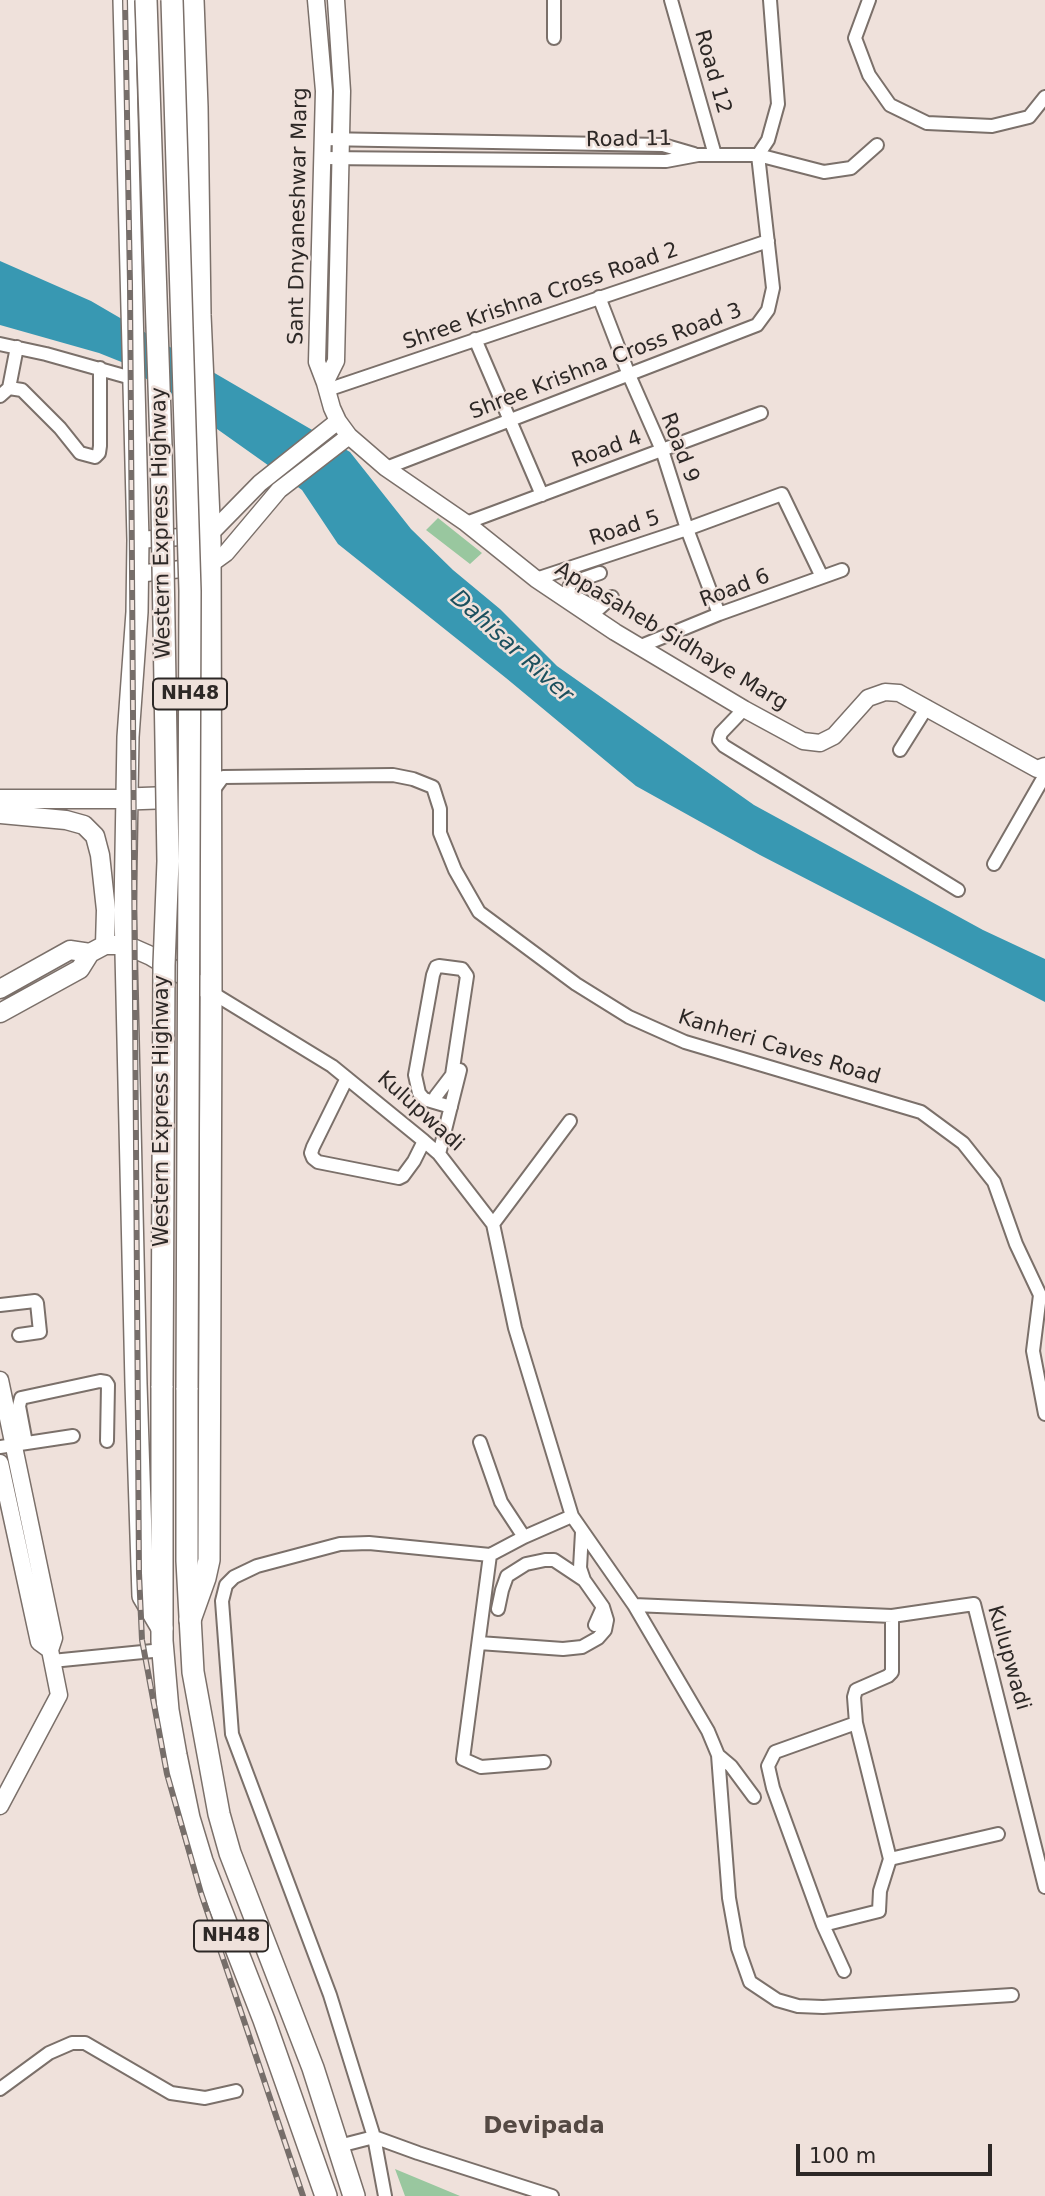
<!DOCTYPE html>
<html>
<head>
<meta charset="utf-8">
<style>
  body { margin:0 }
  #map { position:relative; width:1045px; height:2196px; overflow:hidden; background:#efe1db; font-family:"DejaVu Sans",sans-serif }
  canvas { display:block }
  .scale { position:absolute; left:796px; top:2144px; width:196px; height:32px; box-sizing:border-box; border:4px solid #2d2826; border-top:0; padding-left:9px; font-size:21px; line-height:24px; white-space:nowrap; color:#2d2826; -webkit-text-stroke:5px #efe1db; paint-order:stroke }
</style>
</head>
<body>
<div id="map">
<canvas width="1045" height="2196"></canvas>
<div class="scale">100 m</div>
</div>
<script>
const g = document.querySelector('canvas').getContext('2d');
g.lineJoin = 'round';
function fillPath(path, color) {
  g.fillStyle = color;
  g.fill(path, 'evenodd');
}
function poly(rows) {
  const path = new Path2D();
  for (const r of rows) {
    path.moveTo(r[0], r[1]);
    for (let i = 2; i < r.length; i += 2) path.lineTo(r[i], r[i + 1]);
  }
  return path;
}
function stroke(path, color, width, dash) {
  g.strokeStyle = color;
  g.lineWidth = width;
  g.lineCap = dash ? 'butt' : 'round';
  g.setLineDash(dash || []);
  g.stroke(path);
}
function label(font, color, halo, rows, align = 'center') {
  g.font = font + ' "DejaVu Sans",sans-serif';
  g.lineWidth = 5;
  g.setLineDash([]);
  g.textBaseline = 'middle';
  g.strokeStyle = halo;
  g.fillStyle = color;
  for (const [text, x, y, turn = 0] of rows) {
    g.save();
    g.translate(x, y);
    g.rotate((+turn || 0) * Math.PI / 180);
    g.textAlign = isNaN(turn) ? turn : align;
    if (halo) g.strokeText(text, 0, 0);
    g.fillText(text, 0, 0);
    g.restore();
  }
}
fillPath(poly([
  [438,518,482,553,470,564,426,530],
  [395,2169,460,2196,405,2196]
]), '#99c79f');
fillPath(poly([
  [0,261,91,301,350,452,411,529,453,570,500,609,557,666,754,805,983,930,1045,959,1045,1002,760,855,636,786,506,678,338,544,302,490,265,463,124,363,99,353,0,325]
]), '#3898b2');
const minor = poly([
  [554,0,554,38],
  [671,0,715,155],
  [869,0,855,38,869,75,890,105,927,123,992,126,1029,117,1045,97],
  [322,139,663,145,694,154],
  [758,155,768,140,778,104,770,0],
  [322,158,666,161,698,155,758,155,824,172,851,168,877,145],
  [599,297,629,375,662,450,687,529,719,614],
  [475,339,542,495],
  [0,344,46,354,135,379],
  [9,388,17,347],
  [327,390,768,241],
  [0,396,9,388,22,390,60,428,80,453,95,457,99,453,100,446,100,368],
  [386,468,757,325,768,310,773,288,758,155],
  [466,523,761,413],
  [536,579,687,529,782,494,822,577],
  [598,609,570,594,568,590,571,583,600,573],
  [594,613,612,597],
  [641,646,719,614,842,570],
  [744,709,721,733,719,740,724,746,958,890],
  [900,750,927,707],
  [212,792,223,777,393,775,413,779,433,787,440,809,440,833,455,870,479,912,576,984,629,1017,685,1042,921,1112,963,1143,994,1182,1016,1244,1040,1295,1033,1351,1045,1414],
  [994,864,1045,775],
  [211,992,332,1066,424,1141,439,1154,493,1224,515,1328,572,1516,634,1605,708,1731,718,1755,731,1766,754,1797],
  [347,1078,313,1147,311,1153,313,1158,318,1162,399,1178,403,1176,414,1161,424,1141],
  [434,1102,424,1099,419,1093,415,1075,433,975,436,967,439,966,462,969,467,976,452,1075,436,1096,434,1102,451,1107],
  [439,1154,460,1070],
  [493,1224,570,1121],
  [0,1305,35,1301,37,1303,40,1332,19,1335],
  [480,1442,501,1502,524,1537],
  [26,1443,19,1406,21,1398,100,1381,106,1382,108,1385,107,1441],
  [0,1447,73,1436],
  [490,1555,463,1759,481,1767,544,1762],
  [634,1605,892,1616,974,1604,1045,1887],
  [498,1609,502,1590,507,1576,526,1564,545,1560,554,1560,584,1580],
  [595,1625,603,1607],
  [479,1643,563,1649,582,1647,598,1638,605,1630,607,1620,603,1607,584,1580,580,1568,582,1532],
  [52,1661,163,1650],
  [856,1723,890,1859,998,1834],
  [718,1755,729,1898,738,1948,750,1982,777,2000,798,2006,823,2007,1012,1995],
  [823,1925,879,1911,880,1891,890,1859],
  [844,1971,823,1925,773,1788,768,1766,775,1752,856,1723,854,1697,856,1690,888,1676,892,1672,892,1616],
  [0,2089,49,2053,72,2043,85,2043,171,2093,205,2098,236,2091],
  [374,2137,418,2153,552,2196],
  [339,2146,374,2137],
  [385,2196,374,2137,330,1995,232,1734,222,1601,226,1585,234,1577,257,1566,340,1544,369,1543,490,1555,524,1537,572,1516]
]);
const tertiary = poly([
  [316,0,324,91,317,362,325,383,332,408,338,421,349,436,386,468,466,523,536,579,615,632,744,709,803,741,820,743,834,736,868,698,885,692,899,693,1037,769,1045,766],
  [325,383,336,361,342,91,336,0],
  [138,540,209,535,260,483,338,421],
  [137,574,208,566,226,553,279,490,349,436],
  [0,1380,54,1638,50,1650],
  [0,1463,39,1642,50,1650,59,1695,0,1806]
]);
const secondary = poly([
  [0,799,128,799],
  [0,814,66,820,84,825,95,836,100,855,106,910,105,945],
  [90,953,105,945,126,945,151,956,211,992],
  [0,989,70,950,90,953],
  [0,1013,80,969,90,953]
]);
const primary = poly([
  [124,0,138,540,137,612,128,737,125,910,136,1384,143,1596,162,1628],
  [128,799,185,797],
  [190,1620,205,1578,209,1560,211,992,210,541,200,315,197,107,193,0]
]);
const trunk = poly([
  [162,1386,162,1641,168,1710,176,1755,189,1818,202,1861,264,2020,326,2196],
  [187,1388,187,1561,193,1672,219,1814,230,1853,313,2068,354,2196]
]);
stroke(minor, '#7b706a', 16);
stroke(tertiary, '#7b706a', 19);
stroke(secondary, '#7b706a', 21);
stroke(primary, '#7b706a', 24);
stroke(trunk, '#7b706a', 24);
stroke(minor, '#fff', 12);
stroke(tertiary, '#fff', 16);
stroke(secondary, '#fff', 18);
stroke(primary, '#fff', 21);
stroke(trunk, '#fff', 21);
const rail = poly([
  [125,0,130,284,139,1573,142,1640,167,1774,201,1893,303,2196]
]);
stroke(rail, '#766e6a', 6);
stroke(rail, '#efe1db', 3.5, [10]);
const trunkBridge = poly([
  [146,0,161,445,168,861,164,965,162,1386],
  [172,0,190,591,187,1388]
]);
stroke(trunkBridge, '#7b706a', 24, []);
stroke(trunkBridge, '#fff', 21);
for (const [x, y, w] of [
  [190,694,74],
  [231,1936,74]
]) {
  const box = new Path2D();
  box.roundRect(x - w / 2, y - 15.5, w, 31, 5);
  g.fillStyle = '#efe1db';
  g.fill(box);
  stroke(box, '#2d2826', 2);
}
label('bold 19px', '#2d2826', null, [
  ["NH48",190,694],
  ["NH48",231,1936]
]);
label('21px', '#2d2826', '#efe1db', [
  ["Road 12",712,72,74],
  ["Road 11",629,140,-1],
  ["Sant Dnyaneshwar Marg",299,216,-89],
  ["Shree Krishna Cross Road 2",541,297,-19],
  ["Shree Krishna Cross Road 3",606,362,-21],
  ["Road 9",679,448,69],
  ["Road 4",607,450,-20],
  ["Western Express Highway",162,523,-91],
  ["Road 5",625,529,-18],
  ["Road 6",735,589,-21],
  ["Appasaheb Sidhaye Marg",671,637,31],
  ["Kanheri Caves Road",779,1048,17],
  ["Western Express Highway",163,1111,-90],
  ["Kulupwadi",420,1112,42],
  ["Kulupwadi",1008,1658,74]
]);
label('italic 23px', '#1b505e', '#efe1db', [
  ["Dahisar River",511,647,42]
]);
label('bold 23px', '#544943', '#efe1db', [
  ["Devipada",544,2127]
]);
</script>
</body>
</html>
